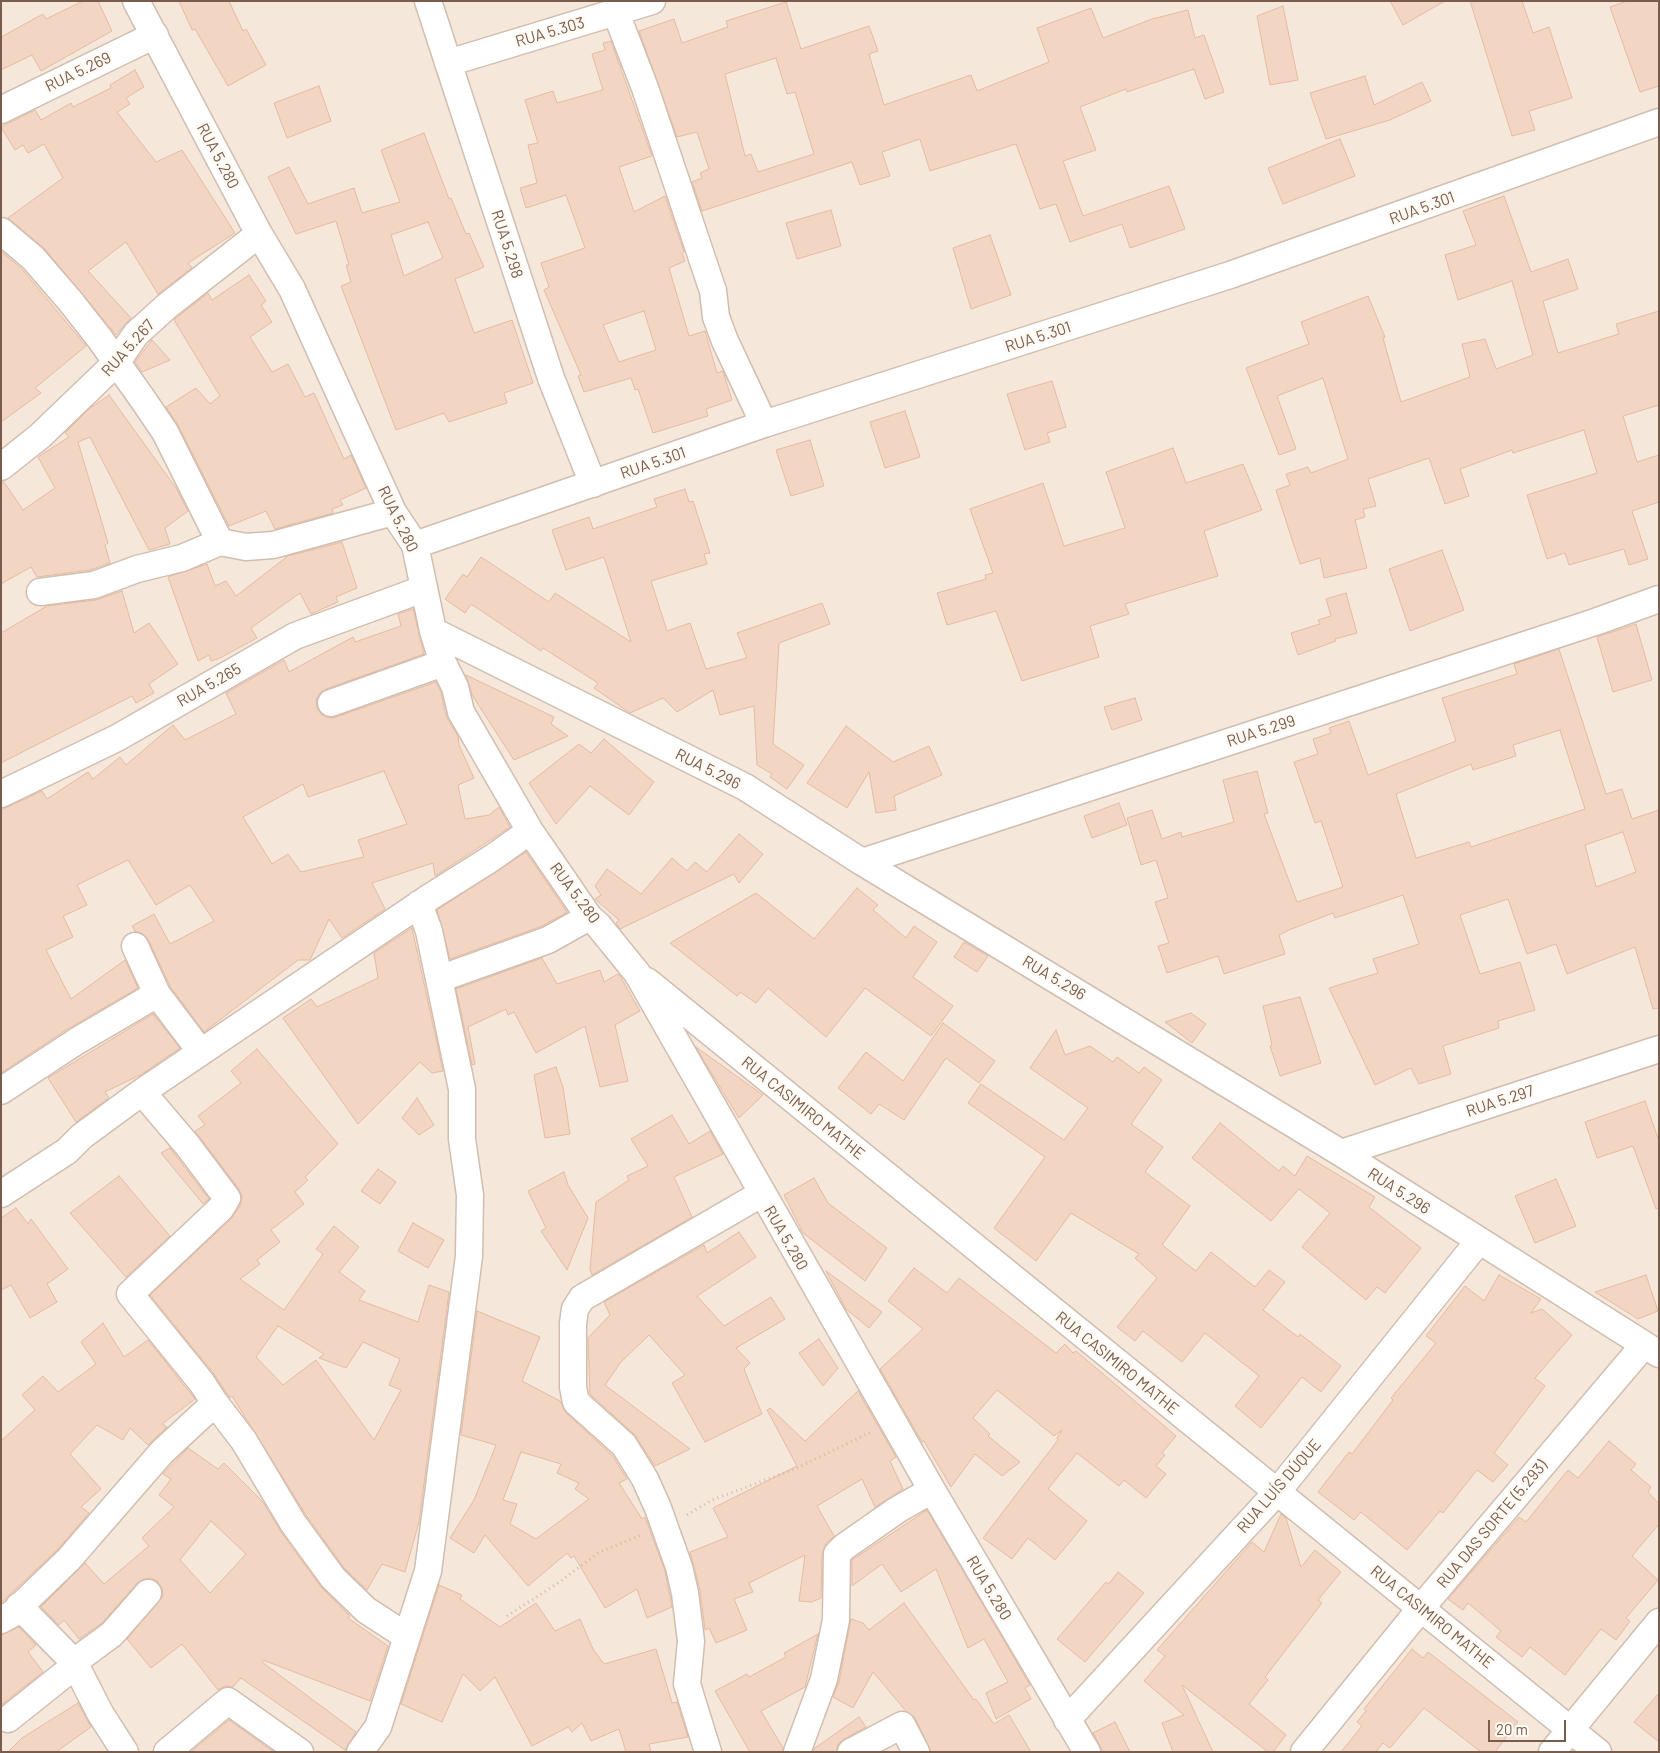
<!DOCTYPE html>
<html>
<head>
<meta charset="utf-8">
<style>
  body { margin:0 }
  #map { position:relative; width:1660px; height:1753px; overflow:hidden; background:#fdf6ec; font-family:Barlow,sans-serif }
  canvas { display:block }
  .frame { position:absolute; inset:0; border:2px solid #7a5c4d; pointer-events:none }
  .scale { position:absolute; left:1488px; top:1720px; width:78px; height:22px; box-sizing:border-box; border:2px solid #7a5c4d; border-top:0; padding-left:6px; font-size:15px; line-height:18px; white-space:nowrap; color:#7a5c4d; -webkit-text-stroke:4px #fffaf3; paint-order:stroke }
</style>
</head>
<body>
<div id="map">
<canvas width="1660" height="1753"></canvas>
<div class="frame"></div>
<div class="scale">20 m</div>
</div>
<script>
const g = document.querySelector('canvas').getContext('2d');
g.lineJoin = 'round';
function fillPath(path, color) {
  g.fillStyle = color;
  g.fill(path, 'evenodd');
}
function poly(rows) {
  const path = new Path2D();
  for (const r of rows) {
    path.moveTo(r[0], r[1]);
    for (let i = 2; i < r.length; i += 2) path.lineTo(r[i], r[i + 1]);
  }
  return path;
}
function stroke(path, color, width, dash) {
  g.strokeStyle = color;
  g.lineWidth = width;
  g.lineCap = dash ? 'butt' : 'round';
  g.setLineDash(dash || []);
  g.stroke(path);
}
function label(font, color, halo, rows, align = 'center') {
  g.font = font + ' Barlow,sans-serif';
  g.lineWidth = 5;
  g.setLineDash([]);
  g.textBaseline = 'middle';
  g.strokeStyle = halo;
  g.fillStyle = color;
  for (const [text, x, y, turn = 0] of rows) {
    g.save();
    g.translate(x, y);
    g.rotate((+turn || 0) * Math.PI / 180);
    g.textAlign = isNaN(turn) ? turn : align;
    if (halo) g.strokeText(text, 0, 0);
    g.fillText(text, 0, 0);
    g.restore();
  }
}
fillPath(poly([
  [1,1,1659,1,1659,1752,1,1752]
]), '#f5e8da');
const building = poly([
  [83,1,98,1,112,31,41,71,32,55,1,70,1,37,43,14,46,19,83,1],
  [179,1,229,1,243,31,246,29,266,65,228,86,195,29,192,30,179,1],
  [1390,1,1445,1,1403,25,1390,1],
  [1470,1,1522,1,1533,33,1549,27,1572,98,1529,111,1535,130,1512,136,1470,1],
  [1627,1,1659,1,1659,86,1640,92,1610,7,1627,1],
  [786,2,801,49,869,26,878,51,869,54,884,105,971,75,977,91,1049,62,1037,28,1091,8,1103,38,1152,19,1188,10,1195,38,1204,35,1224,92,1205,99,1194,69,1127,92,1126,89,1080,107,1096,150,1063,161,1083,216,1169,186,1185,229,1130,248,1122,224,1070,242,1056,204,1040,209,1016,144,930,171,920,139,882,152,890,176,860,185,852,162,702,211,692,182,702,178,700,173,709,169,697,132,677,137,639,31,674,19,682,43,728,27,726,21,786,2],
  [776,58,787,94,795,92,814,154,758,172,751,154,745,156,725,74,776,58],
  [1283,6,1298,80,1270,85,1257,16,1283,6],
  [611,41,652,156,619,167,634,212,665,196,684,252,682,253,685,261,669,268,689,336,705,331,717,373,723,371,732,400,706,409,708,416,653,433,638,389,635,390,631,378,584,392,578,376,581,375,544,290,549,287,541,263,585,248,566,195,526,208,520,188,537,183,528,145,538,143,525,100,553,91,557,103,603,90,592,54,605,50,603,43,611,41],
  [644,311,656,350,619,362,603,325,644,311],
  [135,70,144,87,126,98,130,104,117,112,156,162,182,150,235,233,188,263,192,268,158,294,126,242,88,271,131,318,116,335,44,248,8,218,63,178,44,144,28,153,23,145,15,150,1,127,35,110,41,120,71,103,73,107,111,88,110,85,135,70],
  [1365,76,1374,105,1422,82,1431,101,1390,120,1326,139,1310,93,1365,76],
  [319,86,331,121,287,138,274,103,319,86],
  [424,133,449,199,451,198,466,234,469,233,484,267,455,279,474,333,512,320,533,383,504,393,507,403,449,422,444,413,396,430,341,286,351,282,346,265,349,265,336,221,296,234,268,177,289,167,308,204,354,188,362,213,400,202,381,150,424,133],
  [428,222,443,258,404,276,391,235,428,222],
  [1340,139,1355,176,1283,204,1268,168,1340,139],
  [1504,196,1531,272,1568,259,1578,289,1543,301,1558,353,1619,334,1616,324,1659,311,1659,405,1623,416,1637,462,1659,455,1659,502,1632,511,1648,559,1629,565,1624,549,1569,565,1565,553,1547,559,1527,495,1597,473,1584,430,1513,453,1512,450,1460,469,1469,496,1445,504,1429,458,1368,479,1376,506,1363,509,1365,517,1355,520,1367,568,1324,578,1320,558,1300,564,1276,490,1290,485,1286,474,1308,467,1311,473,1348,459,1323,378,1277,396,1296,449,1279,455,1246,368,1309,344,1301,322,1368,296,1385,337,1383,338,1401,402,1470,377,1462,344,1485,339,1496,369,1533,355,1512,281,1458,300,1445,255,1476,245,1463,211,1504,196],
  [831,210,841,246,797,259,786,223,831,210],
  [990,235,1011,295,971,309,953,248,990,235],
  [1,251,22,269,86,346,35,388,41,393,1,422,1,251],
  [249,275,266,301,261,305,272,322,250,337,272,372,288,364,305,397,314,393,344,459,351,455,366,488,340,500,343,505,332,509,333,513,275,529,266,511,229,526,178,425,166,407,196,388,210,404,220,396,174,320,208,293,212,300,249,275],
  [152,340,170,360,142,372,135,362,152,340],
  [1052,381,1066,427,1047,433,1050,442,1025,450,1007,394,1052,381],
  [109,395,176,488,188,511,165,528,170,544,149,550,90,437,78,442,108,543,105,545,110,563,90,570,37,577,31,567,1,584,1,482,4,482,23,510,55,488,38,457,69,437,65,433,89,409,109,395],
  [905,411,920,457,885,468,870,422,905,411],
  [810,440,824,486,791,496,776,450,810,440],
  [1173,448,1186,483,1243,464,1262,510,1204,531,1218,576,1125,604,1129,614,1090,626,1099,657,1022,681,996,611,947,625,937,593,986,579,985,575,993,573,970,509,1043,483,1064,546,1125,528,1106,472,1173,448],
  [685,489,689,502,693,501,710,553,704,554,707,564,651,581,667,631,690,623,706,669,747,658,737,633,822,603,830,624,779,643,773,744,804,765,787,789,770,777,772,774,757,765,754,706,720,715,713,690,677,712,663,698,630,713,594,688,598,683,543,648,541,651,471,604,465,613,445,599,463,574,467,577,481,557,549,602,555,593,631,642,604,557,566,570,552,530,589,517,593,529,657,507,654,499,685,489],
  [342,542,357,588,336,597,338,602,311,614,300,593,251,628,257,638,220,658,211,661,209,655,198,661,168,577,207,564,215,586,226,581,236,596,288,556,342,542],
  [1442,550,1464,610,1410,631,1389,569,1442,550],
  [122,591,134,633,149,623,178,664,149,684,154,693,136,703,132,696,1,763,1,633,47,606,96,600,122,591],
  [1346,593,1357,633,1335,639,1336,641,1298,655,1291,633,1320,624,1318,620,1331,616,1326,599,1346,593],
  [413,609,424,654,326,689,320,693,316,700,317,708,321,714,328,718,336,717,436,682,441,692,446,716,458,736,459,745,474,778,458,785,465,819,489,815,499,807,510,827,435,876,433,863,372,883,385,909,342,938,329,919,310,960,298,960,204,1032,170,986,148,939,143,934,135,931,132,926,154,914,170,944,214,921,190,885,156,905,128,860,77,885,87,905,63,916,73,937,46,950,71,999,125,960,138,988,69,1028,1,1073,1,810,42,791,47,799,88,772,93,779,120,757,126,765,173,725,185,740,236,714,226,693,284,660,289,672,353,637,355,642,401,626,398,614,413,609],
  [384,771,407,824,358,840,364,857,301,872,288,854,272,864,243,817,303,784,308,797,384,771],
  [1636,624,1652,680,1613,692,1597,637,1636,624],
  [1559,649,1606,794,1622,789,1632,819,1659,810,1659,1008,1653,1009,1635,947,1567,974,1556,944,1527,954,1508,899,1460,915,1480,974,1520,962,1535,1010,1498,1021,1499,1028,1443,1046,1451,1074,1419,1084,1411,1068,1375,1085,1329,988,1378,973,1373,959,1419,944,1403,895,1335,918,1333,913,1289,930,1279,935,1285,954,1224,974,1218,956,1167,973,1158,946,1169,943,1155,902,1168,898,1156,860,1141,865,1127,818,1152,810,1162,839,1181,832,1182,837,1234,822,1223,780,1257,771,1268,813,1264,814,1297,902,1343,887,1321,821,1315,823,1294,762,1318,754,1313,739,1331,733,1329,728,1349,721,1368,775,1456,741,1442,698,1517,674,1514,664,1559,649],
  [1560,730,1585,809,1471,847,1469,842,1416,858,1396,794,1471,764,1473,770,1516,756,1513,745,1560,730],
  [1623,832,1636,872,1596,887,1585,845,1623,832],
  [466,675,554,717,551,724,568,736,514,760,472,695,466,675],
  [1135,698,1142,720,1112,730,1104,707,1135,698],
  [846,726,893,762,929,746,942,775,894,796,896,810,876,813,869,772,847,808,807,783,846,726],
  [604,739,654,782,629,815,590,786,556,824,529,783,579,744,591,753,604,739],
  [1119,803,1127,825,1092,838,1084,816,1119,803],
  [739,834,763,854,739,883,734,874,620,929,616,923,619,920,595,899,601,895,595,886,607,869,641,894,672,858,687,871,695,862,707,872,739,834],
  [526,852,567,912,542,926,450,959,437,910,526,852],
  [857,888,878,905,873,910,906,938,914,926,937,942,913,977,953,1006,931,1036,865,988,826,1037,768,988,756,1003,740,992,737,996,670,943,756,893,814,939,857,888],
  [412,928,443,1071,432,1073,420,1062,358,1124,283,1018,311,999,317,1007,378,978,374,953,412,928],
  [964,942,988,956,977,972,954,957,964,942],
  [542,958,557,984,600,970,604,982,618,974,620,976,640,1011,615,1025,628,1081,600,1087,585,1026,536,1053,514,1012,508,1015,506,1009,468,1027,475,1064,472,1065,456,989,542,958],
  [1300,997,1321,1063,1280,1076,1270,1046,1272,1045,1263,1006,1300,997],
  [1191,1013,1206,1024,1192,1043,1165,1022,1191,1013],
  [153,1014,180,1048,142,1074,105,1092,109,1098,76,1122,48,1078,153,1014],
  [943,1023,995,1061,979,1083,946,1058,904,1120,879,1104,871,1114,838,1088,866,1052,903,1081,943,1023],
  [1056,1030,1065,1055,1090,1046,1113,1062,1117,1057,1139,1073,1144,1067,1162,1080,1131,1124,1163,1147,1145,1172,1190,1206,1162,1245,1196,1271,1211,1252,1255,1287,1269,1270,1285,1282,1263,1310,1298,1337,1300,1334,1341,1366,1321,1392,1302,1377,1261,1428,1235,1406,1259,1376,1205,1333,1182,1362,1143,1331,1135,1341,1117,1327,1157,1278,1135,1258,1139,1254,1071,1213,1036,1261,994,1228,1045,1157,968,1103,981,1084,1064,1140,1088,1108,1030,1068,1056,1030],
  [696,1047,763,1095,739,1118,704,1061,696,1047],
  [257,1049,338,1144,305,1177,308,1180,295,1192,304,1204,271,1230,280,1242,257,1260,260,1264,240,1279,284,1310,323,1254,316,1249,334,1226,359,1247,339,1272,365,1291,359,1300,418,1322,429,1285,449,1292,419,1522,405,1572,382,1564,367,1590,344,1568,306,1515,232,1396,230,1398,214,1374,150,1295,231,1219,240,1206,242,1197,239,1189,195,1131,205,1125,198,1116,241,1083,231,1071,257,1049],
  [278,1326,324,1354,319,1358,346,1368,363,1342,400,1359,389,1385,401,1390,374,1440,316,1360,283,1385,256,1357,278,1326],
  [556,1067,563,1087,570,1134,545,1138,534,1075,556,1067],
  [417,1098,434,1125,419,1135,402,1118,417,1098],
  [1645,1101,1659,1141,1659,1208,1656,1209,1633,1146,1597,1158,1585,1122,1645,1101],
  [672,1115,689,1144,710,1131,723,1154,674,1177,692,1217,592,1275,590,1269,596,1202,629,1180,627,1176,648,1166,631,1139,672,1115],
  [1220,1123,1279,1171,1283,1166,1295,1176,1307,1156,1375,1197,1369,1207,1421,1248,1385,1293,1377,1287,1366,1300,1302,1247,1330,1213,1299,1189,1271,1221,1192,1158,1220,1123],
  [170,1148,209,1199,203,1204,161,1153,170,1148],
  [378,1169,396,1182,380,1204,361,1191,378,1169],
  [564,1172,568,1185,588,1218,567,1270,541,1231,546,1228,528,1191,564,1172],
  [119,1176,170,1236,126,1277,70,1213,119,1176],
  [814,1178,828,1203,887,1248,865,1281,803,1233,784,1195,814,1178],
  [1556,1179,1576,1226,1535,1243,1515,1196,1556,1179],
  [16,1208,28,1224,31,1219,68,1269,47,1284,57,1302,30,1318,11,1285,1,1290,1,1218,16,1208],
  [413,1223,444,1240,428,1268,398,1251,413,1223],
  [739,1232,756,1257,697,1296,724,1326,771,1297,785,1319,736,1348,750,1363,744,1369,762,1414,705,1442,672,1383,685,1375,649,1335,621,1362,605,1385,690,1449,655,1466,634,1434,590,1394,588,1338,610,1315,604,1302,704,1245,707,1253,739,1232],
  [914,1268,947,1293,959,1278,1056,1353,1065,1344,1073,1353,1076,1351,1176,1436,1162,1453,1165,1455,1156,1466,1166,1474,1146,1498,1124,1480,1119,1486,1077,1453,1048,1489,1087,1521,1055,1560,1028,1538,1012,1559,983,1538,1058,1440,1057,1438,1062,1430,1054,1436,997,1390,973,1418,990,1434,988,1436,1020,1462,1002,1476,975,1454,951,1487,924,1441,922,1442,880,1369,923,1329,888,1301,914,1268],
  [826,1271,882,1312,869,1328,846,1309,826,1271],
  [1499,1275,1541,1299,1531,1313,1542,1309,1572,1335,1535,1378,1545,1386,1494,1453,1508,1465,1493,1482,1477,1470,1443,1513,1440,1511,1407,1550,1361,1512,1354,1520,1318,1492,1349,1452,1352,1454,1393,1400,1391,1398,1436,1343,1426,1336,1465,1286,1484,1301,1499,1275],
  [1646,1275,1658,1311,1638,1319,1595,1292,1646,1275],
  [477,1311,540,1337,522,1381,560,1401,566,1413,612,1455,627,1479,619,1483,642,1519,645,1517,665,1571,672,1607,647,1618,637,1589,605,1608,574,1556,571,1558,567,1553,528,1586,485,1535,474,1553,450,1538,474,1500,496,1445,461,1435,477,1311],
  [521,1452,561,1464,557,1473,579,1483,575,1489,589,1499,536,1539,510,1524,517,1504,503,1500,521,1452],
  [103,1323,124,1357,148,1340,195,1399,162,1424,167,1427,148,1445,130,1428,123,1440,97,1425,70,1454,101,1489,81,1507,89,1513,58,1549,1,1603,1,1441,35,1410,22,1395,43,1376,58,1392,96,1364,81,1342,103,1323],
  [819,1339,838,1368,823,1386,799,1353,819,1339],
  [858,1391,896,1457,890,1461,903,1489,875,1507,862,1479,817,1506,834,1536,826,1543,822,1554,821,1598,812,1602,799,1601,805,1555,749,1583,753,1592,734,1599,747,1630,716,1643,709,1628,705,1630,700,1590,690,1552,728,1537,713,1508,797,1466,767,1410,770,1408,805,1441,858,1391],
  [1609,1441,1636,1464,1631,1470,1651,1487,1648,1492,1659,1504,1659,1524,1632,1556,1658,1580,1626,1618,1630,1621,1616,1640,1601,1629,1565,1675,1530,1647,1522,1657,1496,1637,1501,1631,1468,1603,1463,1610,1448,1599,1519,1517,1526,1522,1568,1470,1578,1478,1609,1441],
  [188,1448,218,1469,224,1463,263,1502,281,1532,321,1587,350,1616,348,1618,388,1646,370,1701,263,1660,262,1662,356,1732,345,1750,241,1678,233,1687,225,1686,218,1690,182,1644,151,1668,127,1639,163,1596,162,1588,157,1581,151,1578,144,1579,137,1583,102,1623,79,1639,64,1620,59,1625,41,1607,85,1563,104,1584,149,1546,142,1538,174,1507,159,1495,171,1479,163,1474,188,1448],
  [211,1521,246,1554,210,1593,180,1560,211,1521],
  [927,1510,1030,1685,1025,1688,1031,1699,996,1719,986,1693,1008,1682,984,1639,968,1648,936,1569,901,1592,882,1564,852,1586,852,1560,927,1510],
  [1281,1514,1286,1518,1301,1567,1315,1550,1341,1572,1318,1600,1322,1603,1265,1677,1268,1680,1249,1704,1286,1735,1273,1752,1268,1752,1182,1685,1213,1752,1173,1752,1162,1723,1184,1715,1144,1681,1165,1656,1157,1650,1252,1542,1264,1552,1281,1514],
  [1118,1572,1144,1593,1085,1662,1057,1639,1106,1582,1109,1584,1118,1572],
  [439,1585,462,1595,460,1599,500,1627,536,1603,555,1631,580,1619,593,1649,604,1664,656,1649,672,1703,677,1702,688,1737,649,1744,651,1752,626,1752,619,1729,591,1741,582,1723,572,1732,568,1727,532,1746,495,1677,480,1691,463,1674,442,1722,401,1704,439,1585],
  [904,1603,974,1700,976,1699,994,1724,1009,1715,1031,1752,931,1752,915,1718,906,1711,873,1672,853,1708,833,1697,839,1682,851,1619,863,1623,869,1630,904,1603],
  [19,1627,36,1645,28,1652,43,1672,1,1705,1,1635,19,1627],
  [818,1634,805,1687,761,1711,783,1748,782,1752,750,1752,715,1691,747,1674,749,1677,786,1657,784,1653,818,1634],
  [1412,1649,1423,1658,1428,1652,1518,1722,1495,1752,1481,1752,1424,1708,1390,1748,1383,1743,1376,1752,1341,1752,1362,1726,1357,1722,1366,1711,1364,1709,1412,1649],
  [1659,1693,1659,1742,1634,1722,1659,1693],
  [78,1703,91,1727,56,1752,8,1752,22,1738,78,1703],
  [859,1717,866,1727,844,1739,838,1744,836,1752,813,1752,815,1748,859,1717],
  [229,1720,274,1752,191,1752,229,1720],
  [1115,1722,1130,1752,1103,1752,1093,1733,1115,1722]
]);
fillPath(building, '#f3d5c3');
stroke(building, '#e6bba3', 1);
const street = poly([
  [136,1,259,234,292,289,393,512,415,545,433,631,443,663,455,687,461,712,530,831,589,917,598,925,637,973,932,1490,1087,1752],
  [428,1,551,378,593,484],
  [616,13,645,88,713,291,716,317,725,341,764,424],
  [448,63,652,1],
  [1,110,155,35],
  [1,231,33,258,71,302,100,339,144,401,165,432,220,542,246,547,273,545,393,512],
  [1,467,40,436,116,363,136,334,167,306,259,234],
  [415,545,764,424,1230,275,1659,122],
  [40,592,94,585,137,569,182,558,220,542],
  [433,631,745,787,862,862,1341,1153,1659,1354],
  [331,703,443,663],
  [1,794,117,738,295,636,423,589],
  [862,862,1595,622,1659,599],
  [419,904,429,931,439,979],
  [135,946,157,994,201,1052],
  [647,981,1598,1752],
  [1,1091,77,1041,157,994],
  [142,1092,188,1146,227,1198,221,1208,130,1294,202,1383,215,1403],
  [1341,1153,1659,1049],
  [1,1194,67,1151,82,1136,142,1092,430,897,492,858,530,831],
  [19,1606,74,1662,100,1713,125,1752],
  [1,1620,12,1614,69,1559,162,1452,215,1403,244,1441,293,1523,333,1578,366,1610,406,1636],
  [8,1719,72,1668,74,1662,112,1634,148,1593],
  [1067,1720,1277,1492,1478,1242],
  [167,1752,228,1701,300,1752],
  [360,1752,378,1727,428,1571,469,1256,470,1195,462,1139,462,1089,439,979,548,940,589,917],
  [708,1752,687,1684,691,1641,685,1593,679,1567,658,1508,645,1479,624,1445,576,1402,573,1387,573,1323,575,1309,582,1298,761,1194],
  [797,1752,824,1679,836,1620,837,1554,844,1547,897,1510,932,1490],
  [851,1752,902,1725,916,1752],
  [1304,1752,1421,1608,1644,1345],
  [1552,1752,1659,1622]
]);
stroke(street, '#d1beb0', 29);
stroke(poly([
  [687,1515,712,1500,797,1468,871,1432],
  [507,1616,558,1583,598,1553,641,1535]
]), '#d9b8a5', 3, [1, 4]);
stroke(street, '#fff', 26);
label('16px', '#7a5c4d', '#fffaf3', [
  ["RUA 5.303",550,32,-16],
  ["RUA 5.269",78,72,-26],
  ["RUA 5.280",218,156,62],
  ["RUA 5.301",1422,208,-20],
  ["RUA 5.298",507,244,72],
  ["RUA 5.301",1038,337,-18],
  ["RUA 5.267",128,348,-48],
  ["RUA 5.301",653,463,-19],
  ["RUA 5.280",398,519,64],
  ["RUA 5.265",209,685,-30],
  ["RUA 5.299",1261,731,-18],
  ["RUA 5.296",708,769,27],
  ["RUA 5.280",575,893,53],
  ["RUA 5.296",1054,978,31],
  ["RUA 5.297",1500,1101,-18],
  ["RUA CASIMIRO MATHE",803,1108,39],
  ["RUA 5.296",1399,1191,33],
  ["RUA 5.280",786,1238,60],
  ["RUA CASIMIRO MATHE",1117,1363,39],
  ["RUA LUÍS DÚQUE",1279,1486,-49],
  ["RUA DAS SORTE (5.293)",1492,1524,-50],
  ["RUA 5.280",989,1588,59],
  ["RUA CASIMIRO MATHE",1432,1617,39]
]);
</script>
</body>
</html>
